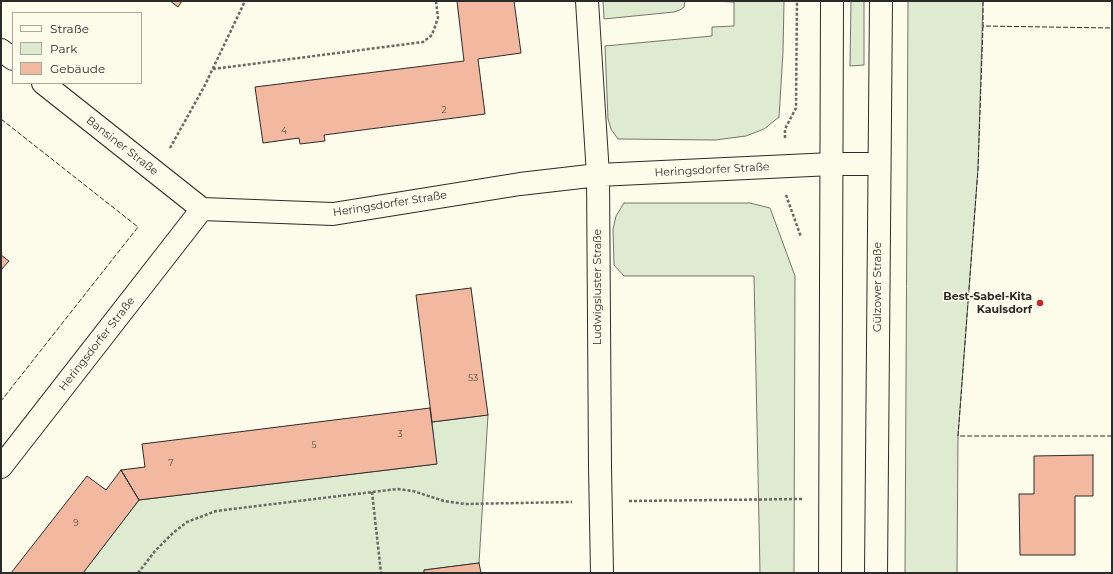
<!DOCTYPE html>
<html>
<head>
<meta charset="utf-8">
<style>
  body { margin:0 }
  #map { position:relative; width:1113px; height:574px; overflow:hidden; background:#fdfbea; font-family:Montserrat,sans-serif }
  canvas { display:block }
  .frame { position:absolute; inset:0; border:2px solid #2b2b2b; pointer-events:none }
  .legend { position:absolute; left:12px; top:12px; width:130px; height:72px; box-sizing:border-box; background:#fdfbea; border:1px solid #a9a89e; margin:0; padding:5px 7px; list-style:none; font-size:12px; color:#2b2b2b }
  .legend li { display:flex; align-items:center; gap:8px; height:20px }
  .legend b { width:20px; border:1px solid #a9a89e }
</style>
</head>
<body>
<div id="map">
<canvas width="1113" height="574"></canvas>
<div class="frame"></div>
<ul class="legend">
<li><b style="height:5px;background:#fdfbea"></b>Straße</li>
<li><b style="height:11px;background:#deebd1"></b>Park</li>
<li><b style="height:11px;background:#f2b8a0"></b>Gebäude</li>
</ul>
</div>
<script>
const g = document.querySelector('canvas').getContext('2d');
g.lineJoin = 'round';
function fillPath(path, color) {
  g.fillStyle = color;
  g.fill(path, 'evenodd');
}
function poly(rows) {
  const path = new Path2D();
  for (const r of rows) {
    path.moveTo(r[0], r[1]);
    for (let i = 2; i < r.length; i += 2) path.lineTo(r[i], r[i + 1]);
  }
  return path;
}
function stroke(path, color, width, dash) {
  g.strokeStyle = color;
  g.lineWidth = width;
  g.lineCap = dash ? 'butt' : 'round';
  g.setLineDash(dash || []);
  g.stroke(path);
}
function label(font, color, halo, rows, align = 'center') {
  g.font = font + ' Montserrat,sans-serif';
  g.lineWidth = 3;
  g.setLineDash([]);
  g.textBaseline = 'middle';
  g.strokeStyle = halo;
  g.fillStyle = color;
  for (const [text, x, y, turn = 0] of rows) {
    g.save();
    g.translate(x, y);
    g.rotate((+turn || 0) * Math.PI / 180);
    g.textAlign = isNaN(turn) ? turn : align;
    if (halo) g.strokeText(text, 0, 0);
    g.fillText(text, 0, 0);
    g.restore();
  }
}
const green = poly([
  [603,1,685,1,684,7,680,10,674,12,604,19,603,1],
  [712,1,784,1,783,52,779,117,764,129,746,136,715,140,618,139,611,129,608,119,605,46,712,36,712,27,734,26,734,2,712,1],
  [851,1,864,1,864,65,850,66,851,1],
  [908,1,983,1,978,169,958,436,957,573,905,573,908,1],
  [624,203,750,203,770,208,795,276,794,573,760,573,754,276,624,276,614,265,613,229,616,216,624,203],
  [488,415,479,563,424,570,424,573,83,573,139,500,436,464,432,422,488,415]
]);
fillPath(green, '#deebd1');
stroke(green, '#74746e', 1);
const building = poly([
  [170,1,182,1,178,7,170,1],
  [457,1,514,1,521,53,478,59,485,114,324,135,325,141,300,144,299,138,263,143,255,87,464,61,457,1],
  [1,255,9,261,1,270,1,255],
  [471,288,488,415,432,422,416,295,471,288],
  [430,408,437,464,139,500,121,470,145,467,142,444,430,408],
  [1093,455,1093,496,1075,496,1075,555,1020,555,1019,494,1034,494,1034,456,1093,455],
  [121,470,139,500,83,573,11,573,87,476,106,490,121,470],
  [479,563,481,573,424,573,424,570,479,563]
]);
fillPath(building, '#f2b8a0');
stroke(building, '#2b2b2b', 1);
const minor = poly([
  [587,1,598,175,600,467,602,573],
  [1,50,13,59],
  [43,83,202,209],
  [202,209,333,214,520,184,598,175,832,164,879,164],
  [1,467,202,209]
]);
const secondary = poly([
  [830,573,832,1],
  [876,573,881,1]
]);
stroke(minor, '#2b2b2b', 24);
stroke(secondary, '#2b2b2b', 24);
stroke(poly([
  [213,69,423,42,432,35,438,18,436,1],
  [785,138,785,129,796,108,797,1],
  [170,148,205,85,245,1],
  [786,195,801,237],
  [372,492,381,573],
  [629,501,802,499],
  [138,573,155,551,173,533,187,522,216,511,397,489,413,491,444,501,465,504,572,502]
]), '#6a6964', 2.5, [3, 2]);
stroke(minor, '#fdfbea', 22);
stroke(secondary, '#fdfbea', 22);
stroke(poly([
  [983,1,983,26,1112,28],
  [983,26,978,169,958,436,1112,436],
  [1,119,138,227,1,401]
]), '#2b2b2b', 1, [5, 2]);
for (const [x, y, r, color] of [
  [1040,303,4,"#c62828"]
]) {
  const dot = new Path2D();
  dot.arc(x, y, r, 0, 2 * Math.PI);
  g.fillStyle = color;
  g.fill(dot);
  stroke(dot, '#fdfbea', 1.5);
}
label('9px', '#5d4e48', null, [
  ["2",444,110],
  ["4",284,131],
  ["53",473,378],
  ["3",400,434],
  ["5",314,445],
  ["7",171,463],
  ["9",76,523]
]);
label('11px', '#2b2b2b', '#fdfbea', [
  ["Bansiner Straße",122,146,38],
  ["Heringsdorfer Straße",712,170,-3],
  ["Heringsdorfer Straße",390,204,-9],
  ["Ludwigsluster Straße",598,287,-90],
  ["Gülzower Straße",878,287,-90],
  ["Heringsdorfer Straße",97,344,-52]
]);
label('bold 11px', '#2b2b2b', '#fdfbea', [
  ["Best-Sabel-Kita",1032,297],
  ["Kaulsdorf",1032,310]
], 'right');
</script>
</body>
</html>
